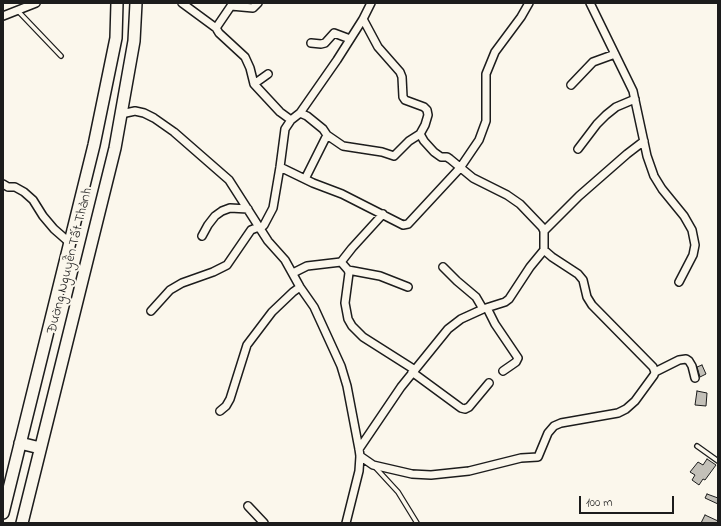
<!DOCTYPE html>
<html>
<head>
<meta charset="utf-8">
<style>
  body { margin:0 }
  #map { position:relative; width:721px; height:526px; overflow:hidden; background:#fbf7ec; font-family:"Indie Flower",sans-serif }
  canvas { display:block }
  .frame { position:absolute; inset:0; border:4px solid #1c1c1c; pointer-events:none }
  .scale { position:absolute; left:579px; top:496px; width:95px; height:18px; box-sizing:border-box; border:2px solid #1c1c1c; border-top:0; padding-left:5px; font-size:12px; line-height:14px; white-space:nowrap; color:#1c1c1c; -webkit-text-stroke:3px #fbf7ec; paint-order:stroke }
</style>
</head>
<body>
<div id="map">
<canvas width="721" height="526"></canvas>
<div class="frame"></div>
<div class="scale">100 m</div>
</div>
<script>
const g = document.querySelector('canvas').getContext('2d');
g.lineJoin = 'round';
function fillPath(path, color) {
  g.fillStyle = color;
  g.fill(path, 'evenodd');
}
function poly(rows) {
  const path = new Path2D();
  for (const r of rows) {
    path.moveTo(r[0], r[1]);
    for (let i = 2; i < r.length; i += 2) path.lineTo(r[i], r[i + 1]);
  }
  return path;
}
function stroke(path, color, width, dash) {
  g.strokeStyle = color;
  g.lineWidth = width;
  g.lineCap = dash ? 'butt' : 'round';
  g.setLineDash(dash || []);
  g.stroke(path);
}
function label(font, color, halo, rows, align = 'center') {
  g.font = font + ' "Indie Flower",sans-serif';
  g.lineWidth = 4;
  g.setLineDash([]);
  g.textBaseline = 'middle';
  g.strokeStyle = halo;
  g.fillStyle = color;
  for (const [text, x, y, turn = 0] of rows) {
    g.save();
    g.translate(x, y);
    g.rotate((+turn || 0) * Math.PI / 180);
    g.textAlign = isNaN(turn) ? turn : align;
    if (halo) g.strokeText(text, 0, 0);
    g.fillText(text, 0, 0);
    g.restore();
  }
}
const building = poly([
  [702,365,706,374,700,377,697,367,702,365],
  [697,391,707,393,706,406,695,405,697,391],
  [707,459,716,465,705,480,703,479,699,485,692,480,695,475,690,472,698,462,703,465,707,459],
  [707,494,718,498,718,504,705,498,707,494],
  [705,515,718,521,718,523,701,523,705,515]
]);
fillPath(building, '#c3c0b8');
stroke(building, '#1c1c1c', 1);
const service = poly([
  [18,11,61,56],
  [697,446,718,461],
  [375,467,398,492,417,523]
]);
const minor = poly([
  [182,3,216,28,219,33,245,57,250,68,254,84,280,112,291,120],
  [590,3,633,91,647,156,654,176,662,189,684,216,692,230,695,245,693,255,679,282],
  [231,6,253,8,258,3],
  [3,16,36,3],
  [216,28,233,3],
  [311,43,321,44,325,43,334,33,350,39],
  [254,84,268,74],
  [571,85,593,62,615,54],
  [300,113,307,116,323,129,327,135,343,146,382,152,394,156,409,141,420,134,425,125,428,115,427,110,424,107,405,100,403,97,402,77,400,72,378,47,363,19],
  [121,114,135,111,144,113,154,118,174,132,229,180,268,241,285,260,300,287,314,307,341,366,347,386,359,449,360,456,359,471,346,523],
  [578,149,597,124,606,115,616,107,635,99],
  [280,167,313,183,342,194,403,225,408,224,460,168,479,140,486,121,486,74,495,52,521,17,529,3],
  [305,179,327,135],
  [3,184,8,187,15,187,24,192,33,200,43,216,54,229,70,243],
  [544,231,579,196,627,154,644,141],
  [202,236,208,225,215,216,222,211,230,208,248,209],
  [341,262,348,270,349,273,345,303,348,319,352,326,363,337,415,370],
  [443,267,457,281,476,297,483,309],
  [348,270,380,276,408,287],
  [293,273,307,266,341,262,352,248,383,214],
  [487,308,495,324,518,358,516,362,503,371],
  [151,311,170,290,182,283,213,272,227,265,251,230,256,228,261,228,264,225,273,208,280,167,285,129,291,120,300,113,337,60,363,19,371,3],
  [412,372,461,408,465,409,469,407,489,383],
  [655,372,679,360,686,359,689,361,692,366,695,378],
  [220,411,226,406,230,399,247,345,272,312,293,292,300,287],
  [359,449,401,387,448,329,461,319,483,309,505,302,509,299,530,267,544,250,544,231,542,227,520,204,507,195,473,178,450,159,447,157,441,157,434,152,424,141,420,134],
  [360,456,373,465,412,474,431,475,469,471,521,458,538,457,548,433,554,426,561,423,618,413,626,409,635,401,654,375,655,372,653,367,592,305,587,297,583,280,578,274,552,257,544,250],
  [248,506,264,523]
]);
const primary = poly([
  [20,443,40,448],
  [3,513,94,145,116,38,117,3],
  [22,523,115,148,134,41,136,3]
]);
stroke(service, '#1c1c1c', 6);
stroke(minor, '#1c1c1c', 10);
stroke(primary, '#1c1c1c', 14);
stroke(service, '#fbf7ec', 3.5);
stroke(minor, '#fbf7ec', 7);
stroke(primary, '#fbf7ec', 11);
label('14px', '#1c1c1c', '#fbf7ec', [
  ["Đường Nguyễn Tất Thành",71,261,-76]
]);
</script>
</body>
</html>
